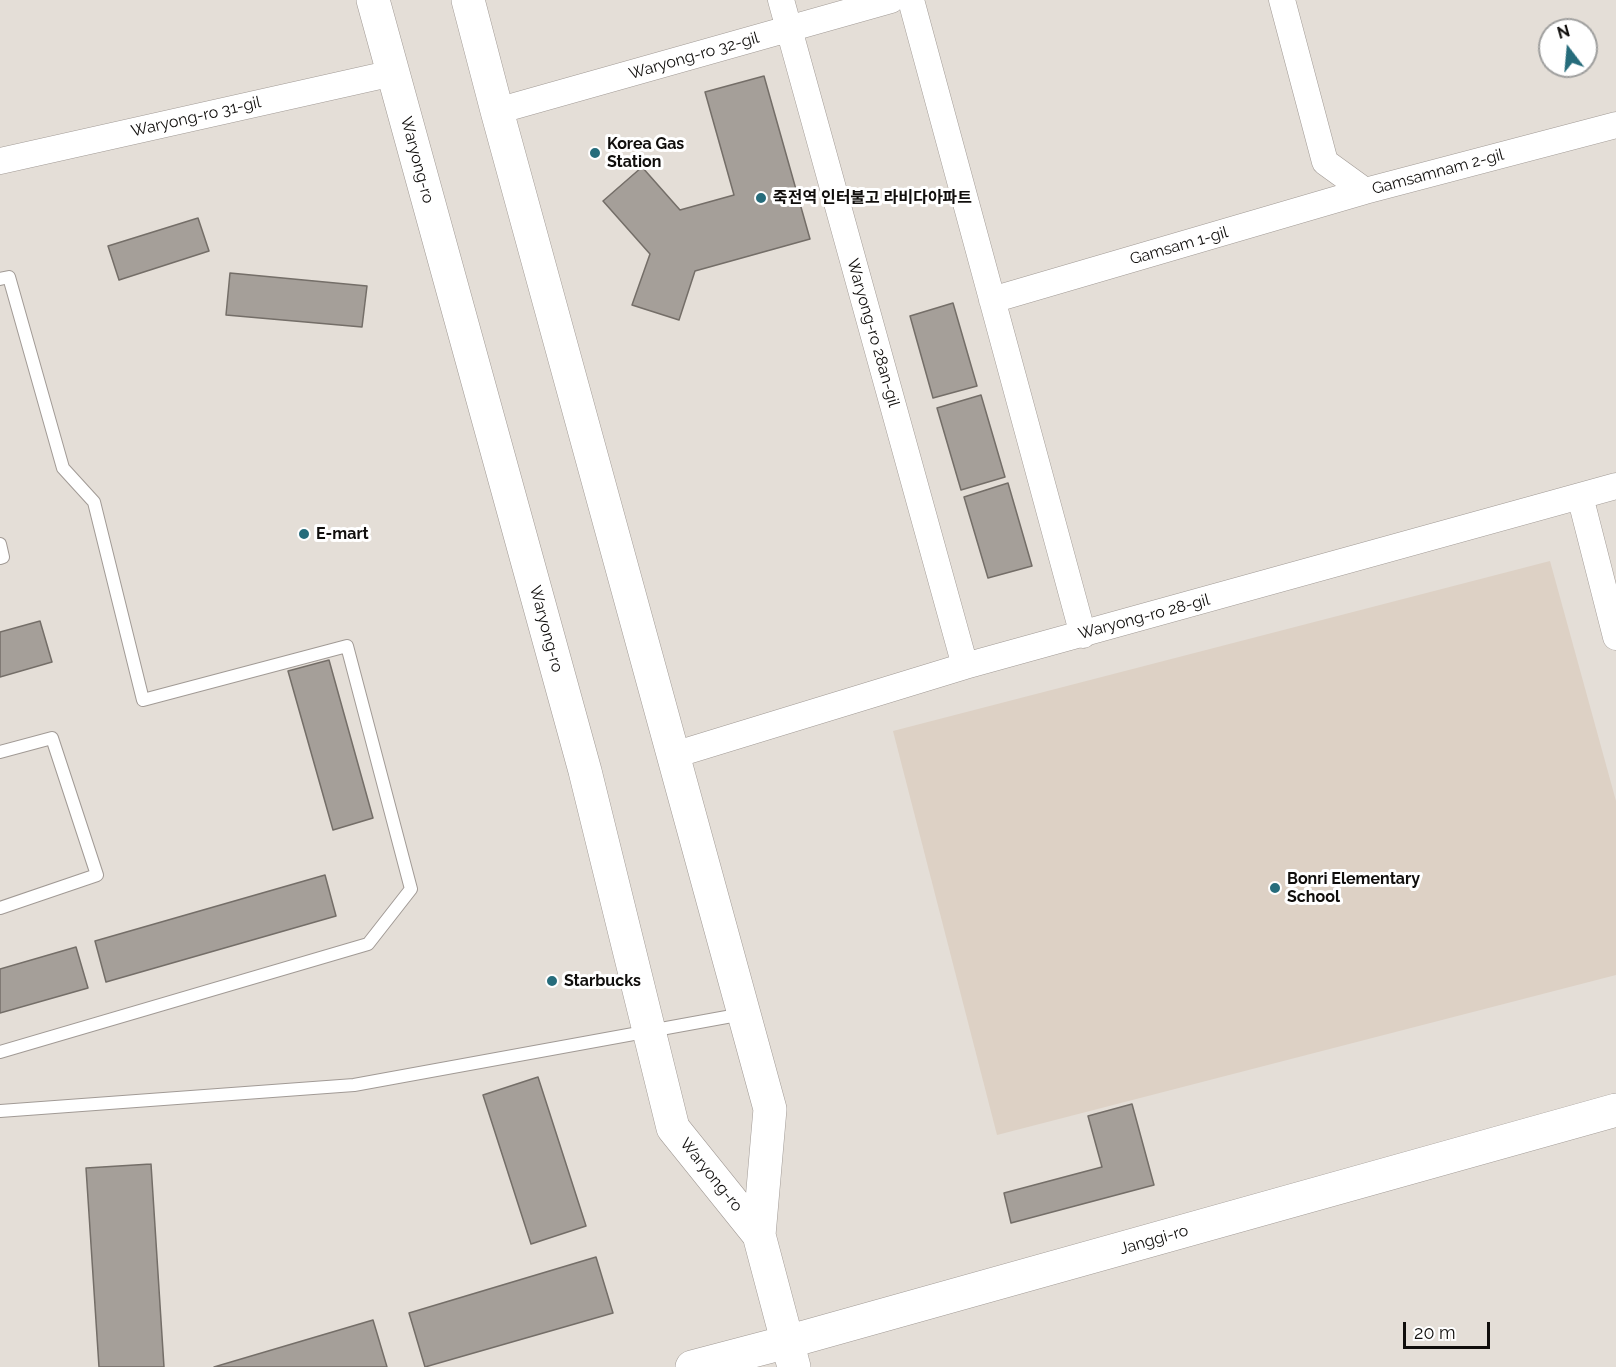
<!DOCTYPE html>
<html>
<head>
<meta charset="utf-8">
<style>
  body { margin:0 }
  #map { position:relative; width:1616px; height:1367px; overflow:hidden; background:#e4ded7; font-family:Raleway,sans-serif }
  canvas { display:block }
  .north { position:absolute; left:1538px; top:18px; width:60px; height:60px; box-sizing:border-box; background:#fff; border:2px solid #9f9f9e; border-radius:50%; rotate:344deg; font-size:16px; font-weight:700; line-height:24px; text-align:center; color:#100e0c }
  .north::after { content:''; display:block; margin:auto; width:21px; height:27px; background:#266c7b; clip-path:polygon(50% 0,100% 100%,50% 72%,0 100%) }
  .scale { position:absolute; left:1403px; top:1322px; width:87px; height:27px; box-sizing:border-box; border:3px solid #100e0c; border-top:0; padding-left:8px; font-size:18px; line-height:21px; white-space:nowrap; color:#100e0c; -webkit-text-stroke:4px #fff; paint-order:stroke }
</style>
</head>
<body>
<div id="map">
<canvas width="1616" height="1367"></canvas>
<div class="north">N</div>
<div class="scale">20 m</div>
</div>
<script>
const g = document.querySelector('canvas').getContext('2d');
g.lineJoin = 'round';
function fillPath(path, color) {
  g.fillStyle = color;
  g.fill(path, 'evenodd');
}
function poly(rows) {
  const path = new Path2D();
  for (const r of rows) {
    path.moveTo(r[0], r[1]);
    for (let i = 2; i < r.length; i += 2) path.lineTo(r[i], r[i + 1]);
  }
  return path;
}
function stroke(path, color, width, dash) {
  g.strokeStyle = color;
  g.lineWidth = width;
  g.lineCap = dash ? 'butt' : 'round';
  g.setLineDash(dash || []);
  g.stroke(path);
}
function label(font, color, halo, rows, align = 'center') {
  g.font = font + ' Raleway,"Noto Sans KR",sans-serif';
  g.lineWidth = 6;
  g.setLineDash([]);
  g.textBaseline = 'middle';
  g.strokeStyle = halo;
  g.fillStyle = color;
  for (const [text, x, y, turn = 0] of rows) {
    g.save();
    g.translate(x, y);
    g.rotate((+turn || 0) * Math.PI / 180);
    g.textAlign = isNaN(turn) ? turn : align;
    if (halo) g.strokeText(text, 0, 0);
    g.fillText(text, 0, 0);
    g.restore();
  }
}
fillPath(poly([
  [1550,561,1616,801,1616,975,997,1135,893,731]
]), '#ddd1c5');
const building = poly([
  [764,76,810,239,695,271,679,320,632,305,650,254,603,201,642,167,680,210,734,195,705,92,764,76],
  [198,218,209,251,119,280,108,246,198,218],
  [230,273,367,286,362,327,226,315,230,273],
  [953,303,977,386,933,398,910,316,953,303],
  [981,395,1005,477,961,490,937,408,981,395],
  [1008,483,1032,566,988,578,964,497,1008,483],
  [40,621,52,662,0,677,0,632,40,621],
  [329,660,373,818,333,830,288,671,329,660],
  [325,875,336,916,106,982,95,941,325,875],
  [76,947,88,988,0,1013,0,969,76,947],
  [538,1077,586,1226,531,1244,483,1095,538,1077],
  [1132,1104,1154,1185,1011,1223,1004,1193,1102,1167,1088,1116,1132,1104],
  [151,1164,164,1367,99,1367,86,1168,151,1164],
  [596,1257,613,1313,425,1367,409,1313,596,1257],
  [373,1320,387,1367,214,1367,373,1320]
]);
fillPath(building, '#a59f99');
stroke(building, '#746e68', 1.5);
const service = poly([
  [0,279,9,277,63,468,94,502,143,700,347,646,411,889,368,944,0,1052],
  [0,544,3,557,0,558],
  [0,752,52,738,97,875,0,908],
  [0,1111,354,1085,743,1014]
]);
const minor = poly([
  [781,0,965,666],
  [911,0,1083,635],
  [1282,0,1325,162,1365,191,1616,125],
  [497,111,891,0],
  [0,161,393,73],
  [992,300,1365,191],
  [1580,496,1616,637],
  [674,755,965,666,1616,486]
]);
const secondary = poly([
  [373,0,585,771,673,1128,759,1235],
  [468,0,497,111,770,1109,759,1235,794,1367],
  [692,1367,787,1342,1616,1110]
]);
stroke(service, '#a19a95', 14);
stroke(minor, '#a19a95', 27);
stroke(secondary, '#a19a95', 34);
stroke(service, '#fff', 12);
stroke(minor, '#fff', 26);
stroke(secondary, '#fff', 33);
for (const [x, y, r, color] of [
  [595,153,6,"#266c7b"],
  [761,198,6,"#266c7b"],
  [304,534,6,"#266c7b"],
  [1275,888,6,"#266c7b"],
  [552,981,6,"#266c7b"]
]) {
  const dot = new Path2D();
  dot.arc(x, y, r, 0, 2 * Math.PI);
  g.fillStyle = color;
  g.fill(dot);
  stroke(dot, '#fff', 2);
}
label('16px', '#100e0c', '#fff', [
  ["Waryong-ro 32-gil",694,56,-16],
  ["Waryong-ro 31-gil",196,117,-13],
  ["Waryong-ro",417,160,75],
  ["Gamsamnam 2-gil",1438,172,-15],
  ["Gamsam 1-gil",1179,246,-16],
  ["Waryong-ro 28an-gil",873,333,74],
  ["Waryong-ro 28-gil",1144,617,-15],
  ["Waryong-ro",546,629,75],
  ["Waryong-ro",711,1175,51],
  ["Janggi-ro",1154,1240,-16]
]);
label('bold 16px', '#100e0c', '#fff', [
  ["Korea Gas",607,144],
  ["Station",607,162],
  ["죽전역 인터불고 라비다아파트",773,198],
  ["E-mart",316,534],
  ["Bonri Elementary",1287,879],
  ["School",1287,897],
  ["Starbucks",564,981]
], 'left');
</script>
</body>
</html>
